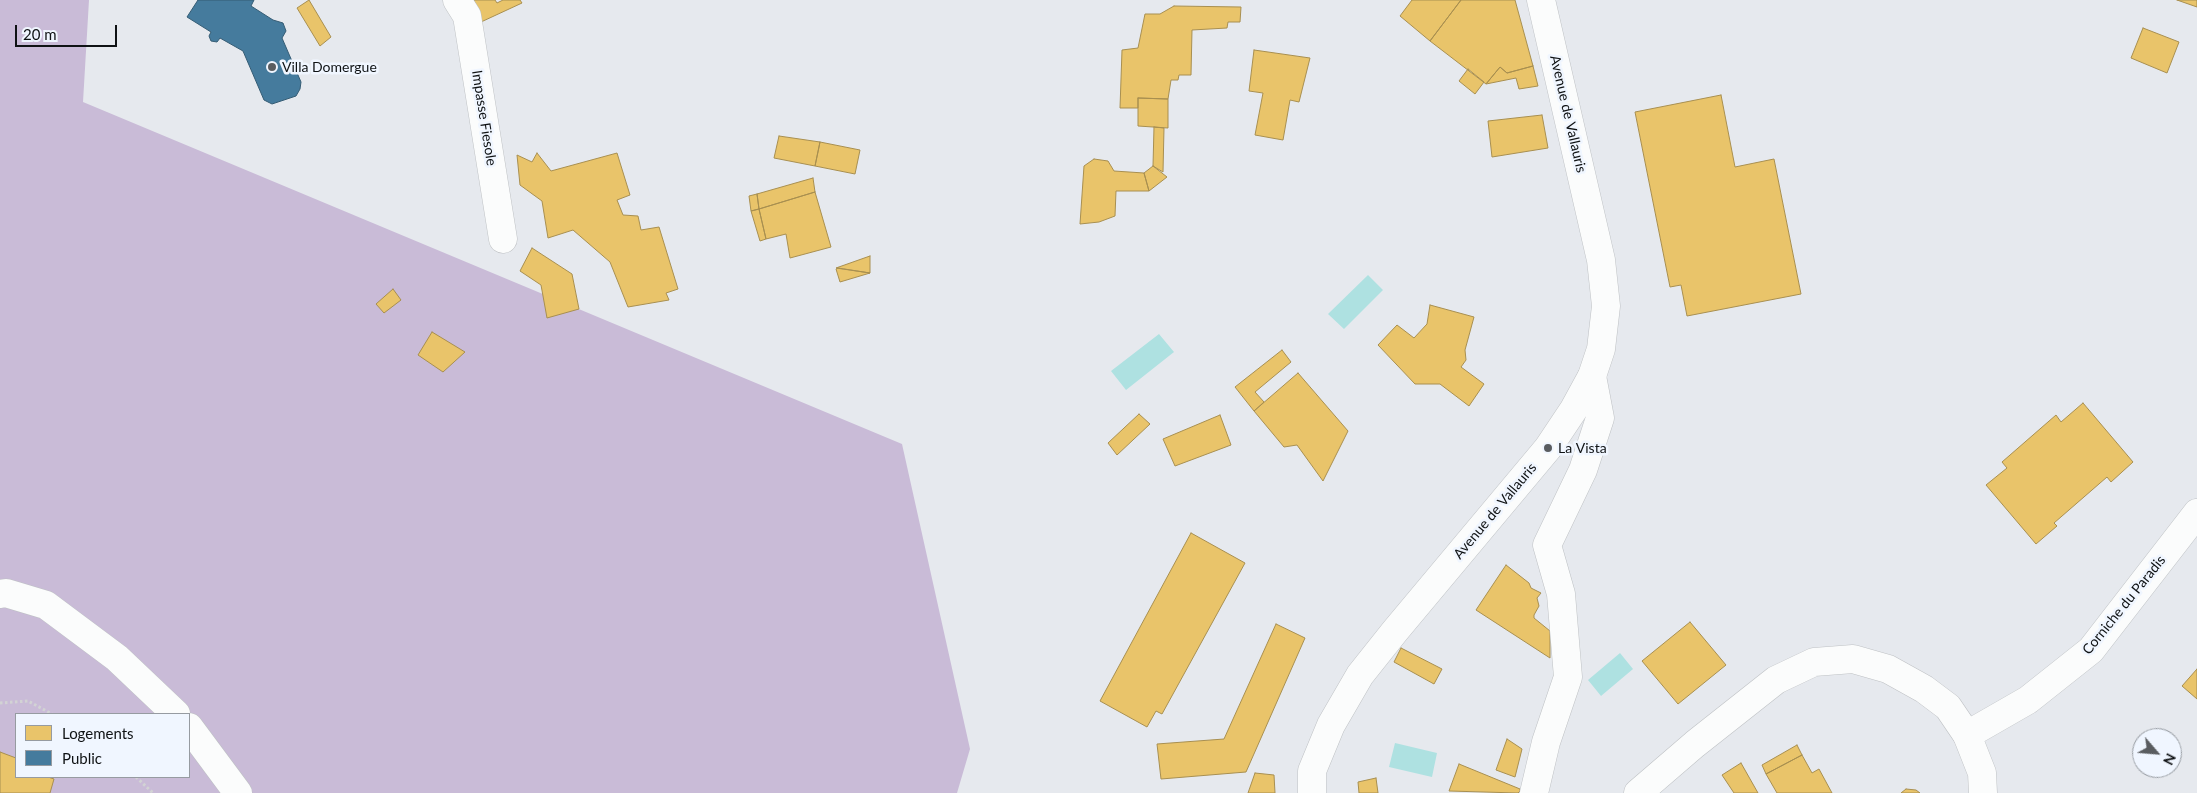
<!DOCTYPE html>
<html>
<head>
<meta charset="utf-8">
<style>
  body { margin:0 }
  #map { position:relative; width:2197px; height:793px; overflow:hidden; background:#e6e9ee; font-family:Lato,sans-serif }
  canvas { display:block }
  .legend { position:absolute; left:15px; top:713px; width:175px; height:65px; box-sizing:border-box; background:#f0f6ff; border:1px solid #969ba1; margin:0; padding:6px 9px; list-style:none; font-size:15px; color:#0f1214 }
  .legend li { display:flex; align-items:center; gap:10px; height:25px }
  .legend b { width:25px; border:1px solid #969ba1 }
  .north { position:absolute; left:2132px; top:728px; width:50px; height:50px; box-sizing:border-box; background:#f0f6ff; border:1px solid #969ba1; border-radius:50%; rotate:117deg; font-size:14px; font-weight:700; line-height:20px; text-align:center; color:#0f1214 }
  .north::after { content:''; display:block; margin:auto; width:18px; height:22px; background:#5a5d60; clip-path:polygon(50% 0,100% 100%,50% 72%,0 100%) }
  .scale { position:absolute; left:15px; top:25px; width:102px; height:22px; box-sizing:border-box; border:2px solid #0f1214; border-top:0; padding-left:6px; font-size:15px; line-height:18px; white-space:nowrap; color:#0f1214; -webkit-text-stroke:4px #f0f6ff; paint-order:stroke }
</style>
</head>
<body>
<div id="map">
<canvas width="2197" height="793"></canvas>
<ul class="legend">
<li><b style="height:14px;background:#e9c46a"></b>Logements</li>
<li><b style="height:14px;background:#457b9d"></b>Public</li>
</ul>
<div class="north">N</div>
<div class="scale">20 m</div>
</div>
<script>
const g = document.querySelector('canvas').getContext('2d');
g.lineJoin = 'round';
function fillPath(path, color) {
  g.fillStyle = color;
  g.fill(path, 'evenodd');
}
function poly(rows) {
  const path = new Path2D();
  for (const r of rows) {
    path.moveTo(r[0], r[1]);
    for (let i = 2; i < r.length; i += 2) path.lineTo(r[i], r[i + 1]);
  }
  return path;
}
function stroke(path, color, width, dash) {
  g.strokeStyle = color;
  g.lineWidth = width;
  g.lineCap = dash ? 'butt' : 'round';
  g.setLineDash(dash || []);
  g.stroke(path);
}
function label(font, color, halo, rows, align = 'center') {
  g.font = font + ' Lato,sans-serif';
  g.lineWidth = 5;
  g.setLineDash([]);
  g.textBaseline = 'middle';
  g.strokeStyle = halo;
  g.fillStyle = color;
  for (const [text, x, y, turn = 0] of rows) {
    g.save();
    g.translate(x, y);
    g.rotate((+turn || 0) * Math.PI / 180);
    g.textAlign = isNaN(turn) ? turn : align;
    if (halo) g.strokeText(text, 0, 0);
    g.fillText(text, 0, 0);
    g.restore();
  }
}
fillPath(poly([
  [0,0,89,0,83,102,902,444,970,749,957,793,0,793],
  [16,714,189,714,189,777,16,777]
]), '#c9bbd7');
fillPath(poly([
  [1368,275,1383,290,1344,329,1328,314],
  [1159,334,1174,352,1126,390,1111,371],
  [1620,653,1633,669,1601,696,1588,680],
  [1395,743,1437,753,1432,777,1389,767]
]), '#aee1e1');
const homes = poly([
  [309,0,331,37,320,46,297,8,309,0],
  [474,0,495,0,497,3,503,0,520,0,522,3,481,22,474,0],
  [1412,0,1461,0,1430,41,1400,16,1412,0],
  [1461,0,1515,0,1533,66,1507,73,1500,67,1486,84,1430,41,1461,0],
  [2177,0,2197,0,2197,7,2177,0],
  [1174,6,1241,7,1240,22,1228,22,1227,28,1192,30,1191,75,1179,75,1178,80,1171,80,1168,99,1138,98,1138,108,1120,108,1122,50,1138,48,1145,14,1160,14,1174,6],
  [2143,28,2179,42,2167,73,2131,58,2143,28],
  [1254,50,1310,58,1299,102,1290,100,1283,140,1255,135,1263,93,1249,91,1254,50],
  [1533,66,1538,86,1519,89,1516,78,1486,84,1500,67,1507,73,1533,66],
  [1468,69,1484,82,1475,94,1459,81,1468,69],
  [1721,95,1735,167,1774,159,1801,294,1687,316,1681,285,1670,287,1635,112,1721,95],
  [1138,98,1168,99,1168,128,1138,126,1138,98],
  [1542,115,1548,148,1492,157,1488,121,1542,115],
  [1154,127,1164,128,1163,172,1153,166,1154,127],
  [779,136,820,142,815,166,774,158,779,136],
  [820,142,860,150,855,174,815,166,820,142],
  [537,153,551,171,617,153,630,195,617,200,623,215,638,216,641,230,659,227,678,289,666,293,669,300,628,307,610,262,573,230,548,238,542,201,520,185,517,155,532,162,537,153],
  [1094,159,1108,161,1114,171,1144,173,1149,191,1116,191,1115,216,1099,222,1080,224,1084,166,1094,159],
  [1153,166,1167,177,1149,191,1144,173,1153,166],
  [813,178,815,192,759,209,757,194,813,178],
  [815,192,831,247,790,258,786,234,766,239,759,209,815,192],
  [757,194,759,209,751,211,749,196,757,194],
  [759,209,766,239,760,241,751,211,759,209],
  [532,248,572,274,579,309,547,318,541,285,520,271,532,248],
  [870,256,870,273,836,268,870,256],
  [838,268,870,273,840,282,836,269,838,268],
  [393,289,401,300,384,313,376,304,393,289],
  [1430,305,1474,317,1465,350,1466,360,1461,367,1484,384,1469,406,1440,384,1415,384,1378,345,1397,325,1414,338,1427,324,1430,305],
  [432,332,465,352,443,372,418,355,432,332],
  [1282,350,1291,362,1255,392,1264,402,1254,411,1235,387,1282,350],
  [1298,373,1348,431,1323,481,1297,445,1284,447,1254,411,1298,373],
  [2083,403,2133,462,2111,482,2107,477,2054,523,2057,526,2036,544,1986,485,2007,468,2002,462,2056,415,2061,422,2083,403],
  [1139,414,1150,424,1117,455,1108,443,1139,414],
  [1220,415,1231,445,1175,466,1163,439,1220,415],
  [1191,533,1245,563,1162,714,1156,711,1147,727,1100,701,1191,533],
  [1506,565,1529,583,1531,588,1541,593,1537,598,1539,606,1534,615,1534,618,1550,631,1550,658,1476,610,1506,565],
  [1690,622,1726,665,1678,704,1642,661,1690,622],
  [1276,624,1305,638,1246,772,1161,779,1157,744,1224,739,1276,624],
  [1401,648,1442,669,1434,684,1394,662,1401,648],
  [2197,669,2197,699,2182,686,2197,669],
  [1507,739,1522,749,1515,777,1496,770,1507,739],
  [1797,745,1802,755,1766,774,1762,765,1797,745],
  [0,752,16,758,16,777,48,777,54,779,50,793,0,793,0,752],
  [1802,755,1812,773,1819,769,1832,793,1777,793,1766,774,1802,755],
  [1741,763,1758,793,1734,793,1722,775,1741,763],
  [1459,764,1520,789,1520,791,1518,793,1449,791,1459,764],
  [1255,773,1274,775,1275,793,1248,793,1255,773],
  [1376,778,1378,793,1359,793,1358,782,1376,778],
  [1906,789,1916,790,1920,793,1901,793,1906,789]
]);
fillPath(homes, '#e9c46a');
stroke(homes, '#a88f50', 1);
const public = poly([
  [198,0,254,0,251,6,273,20,283,23,286,31,282,38,301,82,300,89,296,96,272,104,264,100,243,51,220,38,217,42,211,41,209,36,211,32,187,17,198,0]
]);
fillPath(public, '#457b9d');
stroke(public, '#355c74', 1);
const street = poly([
  [457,0,467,16,503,239],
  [0,594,6,593,46,605,117,658,176,714],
  [189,727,238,793],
  [1967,735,2028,700,2091,650,2197,513],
  [1534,793,1546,742,1568,677,1561,594,1547,545,1583,470,1600,418,1592,376]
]);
const secondary = poly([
  [1312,793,1312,771,1331,725,1360,675,1395,631,1548,448,1574,409,1592,376,1601,349,1606,306,1601,260,1541,0],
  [1638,793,1695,744,1776,680,1814,662,1853,659,1888,669,1924,689,1948,707,1967,735,1982,773,1983,793]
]);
stroke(street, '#bec1c4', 29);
stroke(secondary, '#bec1c4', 29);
stroke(poly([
  [0,703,28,701,52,714],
  [136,777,153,793]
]), '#d2d3d4', 3, [2.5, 2.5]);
stroke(street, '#fbfcfc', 28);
stroke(secondary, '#fbfcfc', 28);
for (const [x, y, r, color] of [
  [272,67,5,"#5a5d60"],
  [1548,448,5,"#5a5d60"]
]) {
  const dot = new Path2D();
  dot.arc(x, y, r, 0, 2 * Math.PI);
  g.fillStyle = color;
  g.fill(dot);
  stroke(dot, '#f0f6ff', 2);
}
label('14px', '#0f1214', '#f0f6ff', [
  ["Villa Domergue",282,67],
  ["La Vista",1558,448]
], 'left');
label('14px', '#0f1214', '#f0f6ff', [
  ["Avenue de Vallauris",1568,114,77],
  ["Impasse Fiesole",484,118,81],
  ["Avenue de Vallauris",1495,511,-50],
  ["Corniche du Paradis",2124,605,-51]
]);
</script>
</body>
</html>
